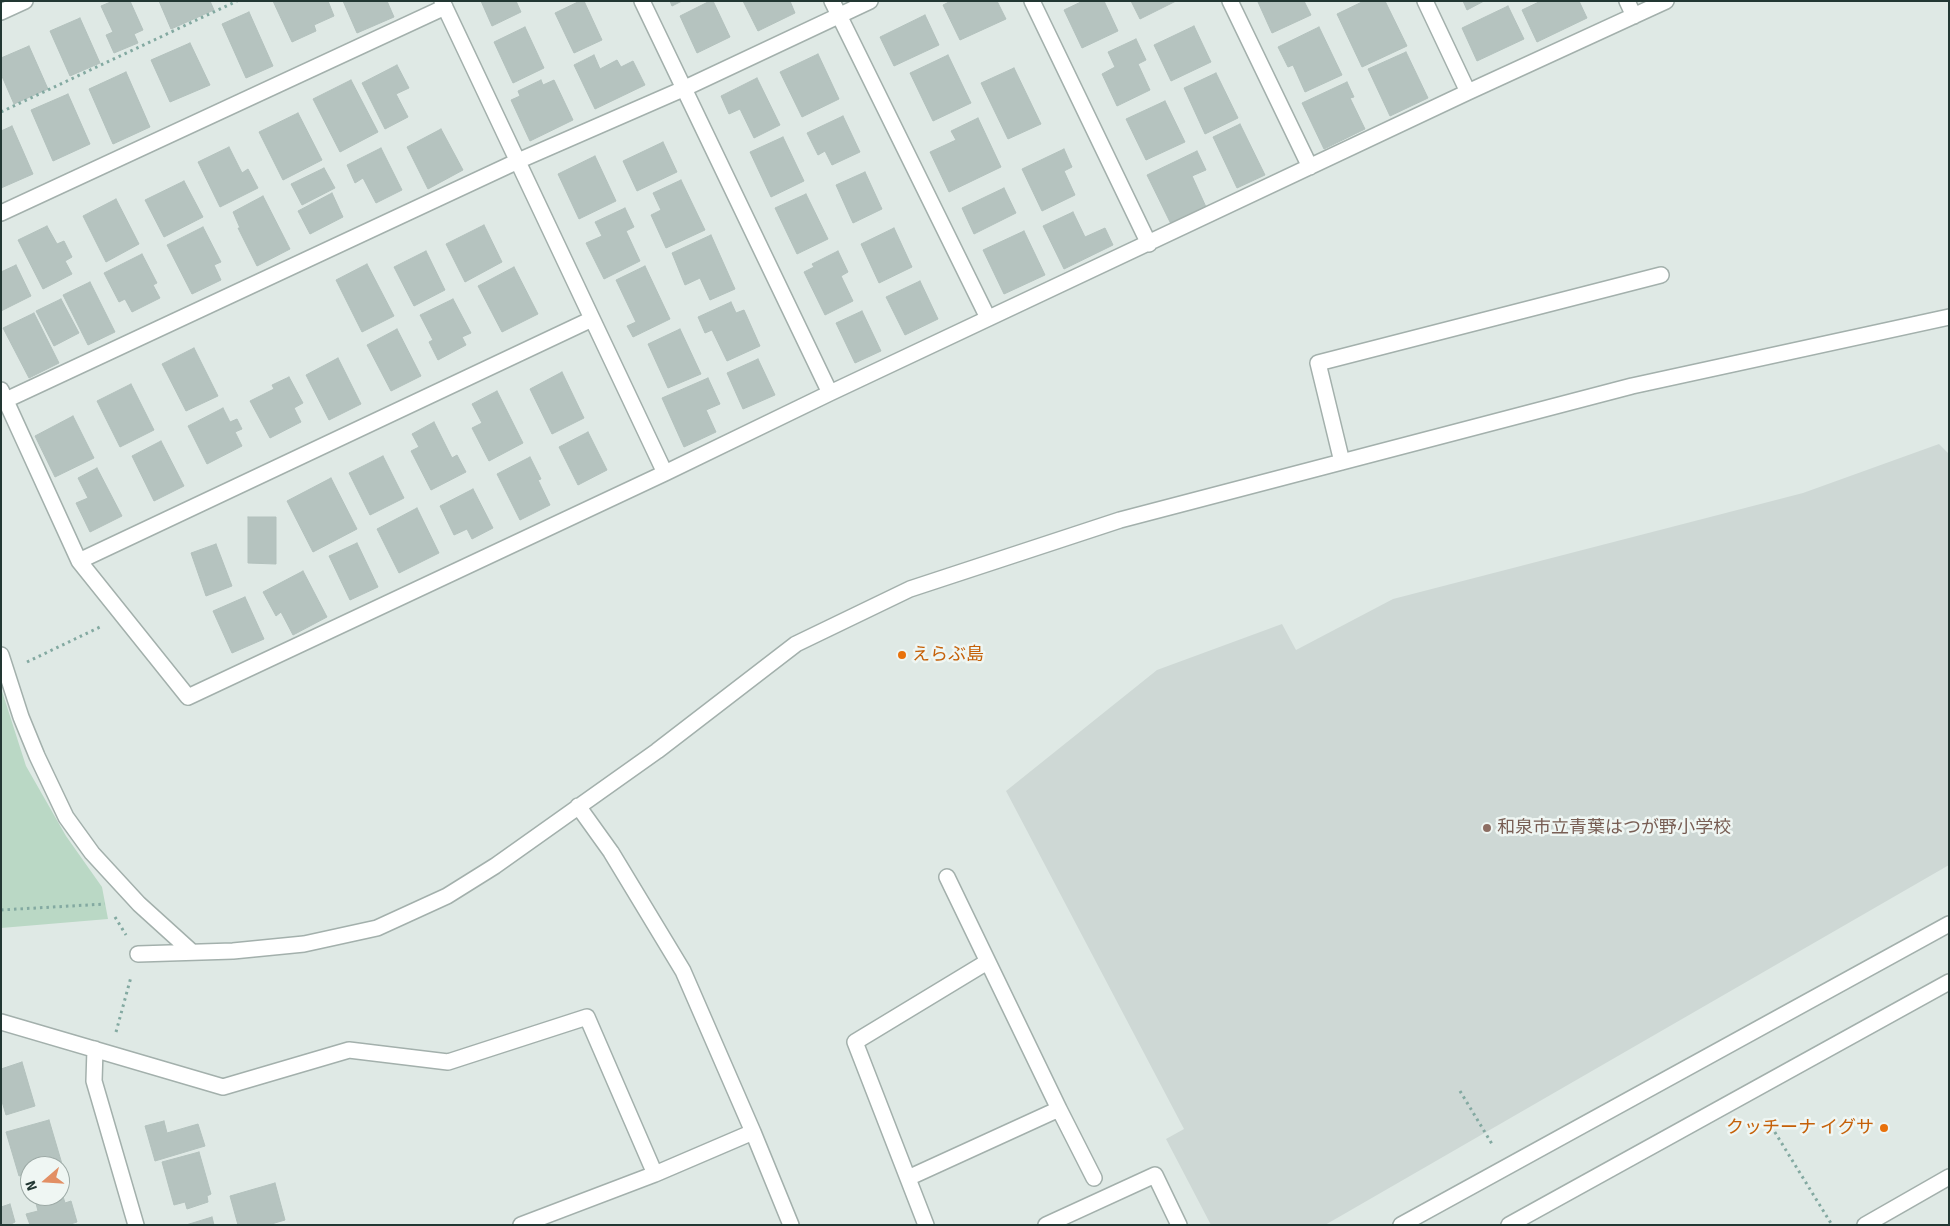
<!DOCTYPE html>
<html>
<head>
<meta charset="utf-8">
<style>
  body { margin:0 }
  #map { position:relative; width:1950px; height:1226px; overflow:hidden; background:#dfe9e5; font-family:Signika,sans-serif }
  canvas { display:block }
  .frame { position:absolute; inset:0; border:2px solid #223733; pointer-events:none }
  .north { position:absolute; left:20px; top:1156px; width:50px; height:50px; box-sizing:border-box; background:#eff6f3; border:1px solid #9daaa6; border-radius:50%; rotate:251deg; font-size:14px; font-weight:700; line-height:20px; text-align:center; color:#223733 }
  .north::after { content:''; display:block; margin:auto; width:18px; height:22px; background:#e28f64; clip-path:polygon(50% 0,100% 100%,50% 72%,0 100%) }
</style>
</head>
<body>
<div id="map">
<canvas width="1950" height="1226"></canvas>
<div class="frame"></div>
<div class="north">N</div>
</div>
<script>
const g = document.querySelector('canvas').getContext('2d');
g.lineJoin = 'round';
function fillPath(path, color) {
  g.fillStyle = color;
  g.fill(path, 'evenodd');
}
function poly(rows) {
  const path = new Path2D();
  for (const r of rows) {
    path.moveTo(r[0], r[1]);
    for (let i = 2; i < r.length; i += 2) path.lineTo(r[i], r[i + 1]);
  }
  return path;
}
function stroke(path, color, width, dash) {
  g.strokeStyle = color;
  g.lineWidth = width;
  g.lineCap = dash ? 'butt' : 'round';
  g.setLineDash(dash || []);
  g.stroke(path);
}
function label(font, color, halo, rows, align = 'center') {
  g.font = font + ' Signika,"Noto Sans JP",sans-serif';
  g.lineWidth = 5;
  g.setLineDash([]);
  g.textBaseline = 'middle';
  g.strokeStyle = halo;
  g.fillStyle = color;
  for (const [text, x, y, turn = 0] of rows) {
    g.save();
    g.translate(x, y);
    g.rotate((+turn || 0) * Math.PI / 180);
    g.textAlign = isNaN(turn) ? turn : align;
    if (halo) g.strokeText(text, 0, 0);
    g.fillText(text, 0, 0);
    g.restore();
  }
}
fillPath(poly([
  [1939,444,1949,454,1949,865,1325,1225,1211,1225,1166,1139,1184,1129,1006,791,1157,670,1282,624,1296,650,1393,599,1803,493]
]), '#ced8d5');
fillPath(poly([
  [1,688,26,766,66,836,102,887,108,919,1,928]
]), '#bad8c5');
const building = poly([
  [113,1,130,1,143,30,134,34,138,43,114,53,106,35,113,32,101,6,113,1],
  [159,1,210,1,214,10,171,29,159,1],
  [273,1,328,1,334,16,314,25,316,31,292,42,273,1],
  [343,1,387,1,394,17,357,33,343,1],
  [481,1,516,1,521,12,492,26,481,1],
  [580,1,584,1,602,40,574,53,555,13,580,1],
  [670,1,682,1,672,6,670,1],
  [710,1,713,1,730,37,697,53,680,16,710,1],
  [743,1,790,1,795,13,758,31,743,1],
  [951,1,997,1,1006,19,960,40,943,5,951,1],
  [1083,1,1104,1,1118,31,1082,48,1064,10,1083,1],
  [1131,1,1176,1,1140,19,1131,1],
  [1304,1,1311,15,1272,33,1258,2,1304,1],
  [1364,1,1385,1,1407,46,1362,67,1337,14,1364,1],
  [1463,1,1484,1,1467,10,1463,1],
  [1541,1,1579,1,1587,18,1537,42,1522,10,1541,1],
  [1508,6,1524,39,1477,61,1462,28,1508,6],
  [249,12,273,66,246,78,222,24,249,12],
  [925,15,939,45,894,66,880,37,925,15],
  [80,18,100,63,70,76,50,31,80,18],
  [1194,26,1211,62,1171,81,1154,45,1194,26],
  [525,27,544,68,513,83,494,42,525,27],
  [1319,27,1342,75,1305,92,1293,65,1288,67,1278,47,1319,27],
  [1136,39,1146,60,1138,64,1150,90,1117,106,1102,74,1115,67,1108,52,1136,39],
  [190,43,210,85,170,102,151,60,190,43],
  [29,46,48,89,14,104,1,74,1,58,29,46],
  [1406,52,1428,98,1390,116,1368,69,1406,52],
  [818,54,839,99,802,117,780,72,818,54],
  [594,55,600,69,617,60,621,67,633,61,645,85,595,109,574,65,594,55],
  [948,55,971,103,933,121,910,73,948,55],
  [397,65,409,88,396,94,408,117,385,129,362,83,397,65],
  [1014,68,1041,124,1008,139,981,83,1014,68],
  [126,72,150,127,113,144,89,89,126,72],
  [1216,73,1238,118,1205,134,1184,88,1216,73],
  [757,78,780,125,754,138,740,109,729,114,721,96,757,78],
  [351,80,378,132,340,152,313,99,351,80],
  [541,80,543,85,554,80,573,120,530,141,511,100,520,96,518,91,541,80],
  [1347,82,1354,97,1350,98,1365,129,1324,149,1302,103,1347,82],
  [68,94,90,144,53,161,31,110,68,94],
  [1165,101,1185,142,1146,160,1126,119,1165,101],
  [298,113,322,160,283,180,259,132,298,113],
  [843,116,860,152,832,165,825,151,818,155,807,133,843,116],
  [978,118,1001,167,949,192,930,152,956,140,951,131,978,118],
  [1240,124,1265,175,1237,188,1213,137,1240,124],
  [12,126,33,174,1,188,1,131,12,126],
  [441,129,463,170,428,189,407,147,441,129],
  [783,137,804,181,771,197,750,152,783,137],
  [663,142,677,172,637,191,623,161,663,142],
  [229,147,242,173,248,169,258,188,220,207,198,162,229,147],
  [381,148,402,190,376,203,363,178,355,183,347,165,381,148],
  [1064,149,1072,167,1064,171,1075,195,1042,211,1022,169,1064,149],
  [1197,151,1206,170,1192,176,1206,207,1171,224,1147,175,1197,151],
  [595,156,616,201,579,219,558,174,595,156],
  [324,168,335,188,302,205,291,184,324,168],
  [865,172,882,209,853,223,836,185,865,172],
  [681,180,705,230,666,248,651,215,661,210,653,193,681,180],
  [184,181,203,217,164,237,145,200,184,181],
  [1004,188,1016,213,974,234,962,208,1004,188],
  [332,193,343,217,310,234,298,211,332,193],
  [806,194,828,239,797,254,775,208,806,194],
  [263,196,290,249,257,266,238,228,240,228,233,212,263,196],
  [116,199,139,244,106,262,83,216,116,199],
  [625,208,634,227,626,231,640,261,604,279,586,243,602,236,595,222,625,208],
  [1073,212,1085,237,1105,228,1113,245,1064,269,1043,226,1073,212],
  [484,225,502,262,465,282,446,244,484,225],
  [47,226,57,244,64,241,72,257,65,261,72,274,43,289,18,240,47,226],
  [203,227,221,262,214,265,221,280,192,294,167,245,203,227],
  [894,228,912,267,879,283,861,244,894,228],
  [1024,231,1045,275,1004,294,983,250,1024,231],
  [711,235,735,289,710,300,700,278,685,285,672,253,711,235],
  [426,251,445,290,414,306,394,267,426,251],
  [838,251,848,272,841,276,853,301,825,315,804,272,814,267,812,264,838,251],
  [142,254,157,283,153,285,160,298,132,312,125,299,119,302,104,273,142,254],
  [367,264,394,316,362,332,336,280,367,264],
  [16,265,31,296,1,311,1,272,16,265],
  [645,266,670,319,633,337,627,326,636,322,616,280,645,266],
  [514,267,538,314,502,332,478,286,514,267],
  [920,281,938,319,905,335,886,297,920,281],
  [90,282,115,332,88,345,63,295,90,282],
  [61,299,79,333,54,346,36,311,61,299],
  [453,299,471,333,462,337,466,345,438,360,429,342,433,340,420,315,453,299],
  [731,302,736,313,744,310,760,346,727,361,712,330,705,333,698,317,731,302],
  [862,311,881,351,855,363,836,323,862,311],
  [34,313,59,363,29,378,3,328,34,313],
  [397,329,421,376,391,391,367,345,397,329],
  [680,329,701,374,668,388,648,344,680,329],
  [194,348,218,396,186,411,162,364,194,348],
  [338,358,361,404,329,420,306,375,338,358],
  [758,359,775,395,743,409,727,373,758,359],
  [562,372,584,418,552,434,530,389,562,372],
  [289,377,303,403,294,408,301,422,270,438,250,401,274,389,272,385,289,377],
  [708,378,720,404,706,410,716,432,684,447,662,398,708,378],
  [131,384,154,430,120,447,97,401,131,384],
  [497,391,523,443,489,461,472,428,482,423,472,404,497,391],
  [223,408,230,422,237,419,242,429,235,432,242,446,207,464,188,426,223,408],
  [73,416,94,458,55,477,35,436,73,416],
  [434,422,452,458,457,455,466,472,431,490,411,451,419,447,412,434,434,422],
  [588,432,607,470,578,485,559,447,588,432],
  [161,441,184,486,154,501,132,456,161,441],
  [383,456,404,498,370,515,349,473,383,456],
  [530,457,541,479,538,480,550,505,520,520,497,474,530,457],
  [97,468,122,516,90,532,76,503,88,498,78,478,97,468],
  [331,478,357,529,313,552,287,501,331,478],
  [473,489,493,528,472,539,467,529,454,535,440,506,473,489],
  [417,508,439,553,399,573,377,529,417,508],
  [248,517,276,517,276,564,248,563,248,517],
  [357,543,378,587,350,600,329,556,357,543],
  [216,544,232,586,206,596,191,553,216,544],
  [303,571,327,617,293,635,281,612,276,616,263,592,303,571],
  [245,597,264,639,232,653,213,611,245,597],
  [22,1062,35,1106,6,1115,1,1098,1,1069,22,1062],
  [49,1120,62,1164,30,1166,30,1173,19,1176,6,1132,49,1120],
  [164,1121,167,1133,198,1124,205,1146,155,1161,145,1126,164,1121],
  [199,1152,211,1194,207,1196,208,1202,187,1209,185,1202,174,1205,162,1162,199,1152],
  [275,1183,285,1220,268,1225,238,1225,230,1196,275,1183],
  [60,1186,65,1203,71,1201,77,1222,67,1225,30,1225,26,1214,38,1211,34,1196,60,1196,60,1186],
  [10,1204,15,1222,9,1225,1,1225,1,1207,10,1204],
  [212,1217,214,1225,186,1225,212,1217]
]);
fillPath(building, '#b5c3bf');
stroke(building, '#b3c1bd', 1);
const minor = poly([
  [442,1,665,473],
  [642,1,830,393],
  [832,1,988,318],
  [1032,1,1149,244],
  [1230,1,1310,167],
  [1425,1,1468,92],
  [1627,1,1634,16],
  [1,12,25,1],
  [1,213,445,7],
  [1,390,79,561,188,697,665,473,830,393,1468,92,1666,1],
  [6,400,518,161,683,89,870,1],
  [1342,462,1318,363,1661,275],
  [79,561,592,319],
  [1,655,21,717,37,756,66,817,92,853,139,904,192,952],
  [578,806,611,852,683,971,753,1132,791,1225],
  [138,954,233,951,304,944,377,928,447,896,495,866,657,751,796,644,910,589,1120,520,1632,386,1949,317],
  [1,1022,223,1087,349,1050,448,1062,587,1017,655,1174],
  [95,1049,94,1081,136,1225],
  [1059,1109,1094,1178],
  [908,1178,1059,1109,947,877],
  [521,1225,655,1174,753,1132],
  [926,1225,855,1042,987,962],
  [1046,1225,1155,1175,1179,1225],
  [1401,1225,1949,924],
  [1509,1225,1949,982],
  [1865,1225,1949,1177]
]);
stroke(minor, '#a3b0ac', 18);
stroke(poly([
  [1,112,237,1],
  [27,662,100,627],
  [1,910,105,904],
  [115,917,126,935],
  [116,1032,131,977],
  [1460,1091,1492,1144],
  [1768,1121,1832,1225]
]), '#83a9a1', 3, [2.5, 4]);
stroke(minor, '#fff', 15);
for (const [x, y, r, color] of [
  [902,655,5,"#e8710a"],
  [1487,828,5,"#8d6e63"],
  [1884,1128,5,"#e8710a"]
]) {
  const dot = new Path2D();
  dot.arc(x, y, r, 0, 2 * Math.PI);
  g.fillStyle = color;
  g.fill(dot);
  stroke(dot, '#eff6f3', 2);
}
label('18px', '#c56008', '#eff6f3', [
  ["えらぶ島",912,655],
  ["クッチーナ イグサ",1874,1128,"right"]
], 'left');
label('18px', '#785e54', '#eff6f3', [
  ["和泉市立青葉はつが野小学校",1497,828]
], 'left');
</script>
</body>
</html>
